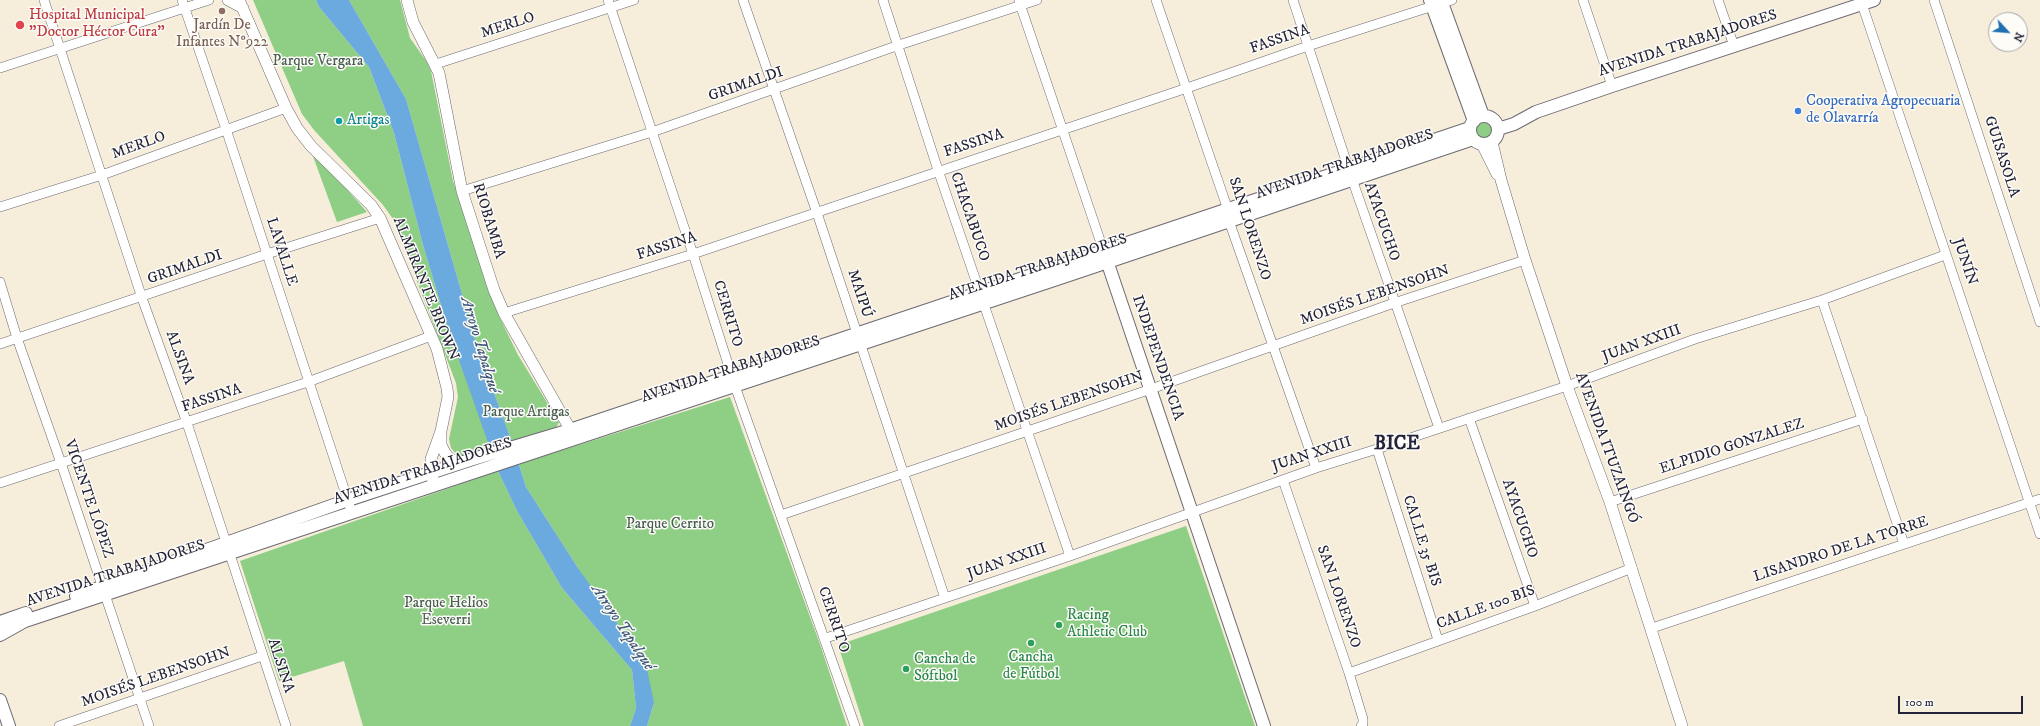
<!DOCTYPE html>
<html>
<head>
<meta charset="utf-8">
<style>
  body { margin:0 }
  #map { position:relative; width:2040px; height:726px; overflow:hidden; background:#f6edda; font-family:"IM FELL DW Pica",serif }
  canvas { display:block }
  .north { position:absolute; left:1988px; top:12px; width:40px; height:40px; box-sizing:border-box; background:#fdfcf7; border:1px solid #a5a5ac; border-radius:50%; rotate:116deg; font-size:11px; font-weight:700; line-height:16px; text-align:center; color:#22223b }
  .north::after { content:''; display:block; margin:auto; width:14px; height:18px; background:#1f6fb2; clip-path:polygon(50% 0,100% 100%,50% 72%,0 100%) }
  .scale { position:absolute; left:1898px; top:696px; width:125px; height:18px; box-sizing:border-box; border:2px solid #22223b; border-top:0; padding-left:5px; font-size:12px; line-height:14px; white-space:nowrap; color:#22223b; -webkit-text-stroke:3px #fdfcf7; paint-order:stroke }
</style>
</head>
<body>
<div id="map">
<canvas width="2040" height="726"></canvas>
<div class="north">N</div>
<div class="scale">100 m</div>
</div>
<script>
const g = document.querySelector('canvas').getContext('2d');
g.lineJoin = 'round';
function fillPath(path, color) {
  g.fillStyle = color;
  g.fill(path, 'evenodd');
}
function poly(rows) {
  const path = new Path2D();
  for (const r of rows) {
    if (r.length === 3) {
      path.moveTo(r[0] + r[2], r[1]);
      path.arc(r[0], r[1], r[2], 0, 2 * Math.PI);
      continue;
    }
    path.moveTo(r[0], r[1]);
    for (let i = 2; i < r.length; i += 2) path.lineTo(r[i], r[i + 1]);
  }
  return path;
}
function stroke(path, color, width, dash) {
  g.strokeStyle = color;
  g.lineWidth = width;
  g.lineCap = dash ? 'butt' : 'round';
  g.setLineDash(dash || []);
  g.stroke(path);
}
function label(font, color, halo, rows, align = 'center') {
  g.font = font + ' "IM FELL DW Pica",serif';
  g.lineWidth = 3;
  g.setLineDash([]);
  g.textBaseline = 'middle';
  g.strokeStyle = halo;
  g.fillStyle = color;
  for (const [text, x, y, turn = 0] of rows) {
    g.save();
    g.translate(x, y);
    g.rotate((+turn || 0) * Math.PI / 180);
    g.textAlign = isNaN(turn) ? turn : align;
    if (halo) g.strokeText(text, 0, 0);
    g.fillText(text, 0, 0);
    g.restore();
  }
}
fillPath(poly([
  [253,0,316,0,319,7,369,67,394,133,423,245,449,332,492,449,463,456,456,454,451,448,449,439,458,397,456,383,393,219,383,205,314,130,302,114],
  [349,0,400,0,410,38,427,62,431,71,453,181,498,314,518,355,559,422,555,430,512,442,477,346,406,99],
  [1484,131,8],
  [310,148,367,212,337,222],
  [730,397,821,647,847,726,647,726,654,703,578,568,526,487,519,464],
  [498,471,517,511,562,588,632,670,636,708,630,726,363,726,344,661,279,681,240,561],
  [1186,526,1255,726,864,726,838,645]
]), '#8ece85');
fillPath(poly([
  [316,0,349,0,406,99,477,346,512,442,526,487,578,568,646,664,654,703,647,726,630,726,636,708,632,670,562,588,517,511,498,471,449,332,423,245,394,133,369,67,319,7]
]), '#6baade');
const minor = poly([
  [44,0,142,298,187,423,286,726],
  [182,0,226,129,352,513],
  [608,0,693,254,735,386,855,726],
  [743,0,817,213,945,598],
  [883,0,938,170,1070,556],
  [1156,0,1228,210,1229,221,1316,468],
  [1293,0,1352,179,1439,428],
  [1583,0,1612,86],
  [1718,0,1734,46],
  [1934,0,2040,322],
  [1019,1,1104,252],
  [1862,4,2040,534],
  [436,64,634,0],
  [0,68,209,0],
  [462,191,652,132,899,45,1037,0],
  [0,207,102,175,286,108],
  [0,282,17,338,61,463,149,726],
  [1822,300,1904,544],
  [504,313,693,254,1187,88,1308,46,1452,0],
  [0,344,267,254,380,218],
  [1469,418,1535,606],
  [1377,449,1438,640],
  [1283,480,1349,673,1363,719,1363,724,1361,726],
  [0,483,308,382,431,336],
  [1610,502,1863,419],
  [781,515,1151,389,1394,303,1525,260],
  [1652,628,2040,499],
  [826,638,1070,556,1316,468,1377,449,1567,386,1695,339,1822,300,1945,255],
  [1349,673,1535,606,1632,568],
  [59,726,262,656]
]);
const tertiary = poly([
  [228,0,243,8],
  [239,0,286,108,297,128,311,146,371,205,380,218,437,349,447,388,448,397,441,431,431,459,433,482],
  [407,0,413,22,439,73,462,191,494,290,504,313,574,436],
  [1492,142,1501,180,1525,260,1567,386,1610,502,1682,726],
  [1482,144,1497,174],
  [441,434,441,445,445,453,450,459,463,462]
]);
const secondary = poly([
  [1430,0,1474,121],
  [1441,0,1483,116],
  [1484,130,14],
  [1498,129,1514,124,1536,112,1612,86,1874,0],
  [1105,255,1264,726],
  [76,596,348,500,470,460,570,430,1470,128],
  [0,622,26,613],
  [0,635,25,621,1063,277,1473,139],
  [0,700,9,726]
]);
stroke(minor, '#6c6973', 10);
stroke(tertiary, '#6c6973', 12);
stroke(secondary, '#6c6973', 14);
stroke(minor, '#fff', 9);
stroke(tertiary, '#fff', 11);
stroke(secondary, '#fff', 12);
for (const [x, y, r, color] of [
  [222,11,4,"#8d6e63"],
  [20,25,5,"#e0444e"],
  [1798,111,4,"#3f7fe0"],
  [339,121,4,"#0f9aa8"],
  [1059,625,4,"#2e9e5b"],
  [1031,643,4,"#2e9e5b"],
  [906,669,4,"#2e9e5b"]
]) {
  const dot = new Path2D();
  dot.arc(x, y, r, 0, 2 * Math.PI);
  g.fillStyle = color;
  g.fill(dot);
  stroke(dot, '#fdfcf7', 1.5);
}
label('15px', '#be3a42', '#fdfcf7', [
  ["Hospital Municipal",29,16],
  ["\"Doctor Héctor Cura\"",29,33]
], 'left');
label('15px', '#785e54', '#fdfcf7', [
  ["Jardín De",222,26],
  ["Infantes Nº922",222,43]
]);
label('15px', '#22223b', '#fdfcf7', [
  ["MERLO",508,26,-18],
  ["FASSINA",1280,40,-19],
  ["AVENIDA TRABAJADORES",1688,44,-18],
  ["GRIMALDI",746,85,-19],
  ["FASSINA",974,144,-18],
  ["MERLO",139,146,-20],
  ["GUISASOLA",2001,157,72],
  ["AVENIDA TRABAJADORES",1345,165,-19],
  ["CHACABUCO",969,217,71],
  ["RIOBAMBA",488,221,73],
  ["AYACUCHO",1381,222,71],
  ["SAN LORENZO",1249,229,72],
  ["FASSINA",667,247,-18],
  ["LAVALLE",281,252,72],
  ["JUNÍN",1964,262,71],
  ["GRIMALDI",185,268,-19],
  ["AVENIDA TRABAJADORES",1038,268,-18],
  ["ALMIRANTE BROWN",425,289,68],
  ["MAIPÚ",859,294,72],
  ["MOISÉS LEBENSOHN",1375,296,-19],
  ["CERRITO",727,314,73],
  ["JUAN XXIII",1642,344,-20],
  ["ALSINA",179,358,70],
  ["INDEPENDENCIA",1157,358,71],
  ["AVENIDA TRABAJADORES",731,370,-18],
  ["FASSINA",212,399,-18],
  ["MOISÉS LEBENSOHN",1069,402,-19],
  ["ELPIDIO GONZALEZ",1732,447,-18],
  ["AVENIDA ITUZAINGÓ",1606,448,70],
  ["JUAN XXIII",1312,455,-18],
  ["AVENIDA TRABAJADORES",423,472,-18],
  ["VICENTE LÓPEZ",88,499,71],
  ["AYACUCHO",1519,519,71],
  ["CALLE 35 BIS",1421,541,72],
  ["LISANDRO DE LA TORRE",1841,550,-18],
  ["JUAN XXIII",1007,562,-19],
  ["AVENIDA TRABAJADORES",116,574,-18],
  ["SAN LORENZO",1338,597,71],
  ["CALLE 100 BIS",1486,608,-20],
  ["CERRITO",833,620,71],
  ["ALSINA",280,666,72],
  ["MOISÉS LEBENSOHN",156,678,-19]
]);
label('15px', '#485e55', '#fdfcf7', [
  ["Parque Vergara",318,62],
  ["Parque Artigas",526,413],
  ["Parque Cerrito",670,525],
  ["Parque Helios",446,604],
  ["Eseverri",446,621]
]);
label('15px', '#366cbe', '#fdfcf7', [
  ["Cooperativa Agropecuaria",1806,102],
  ["de Olavarría",1806,119]
], 'left');
label('15px', '#0d838f', '#fdfcf7', [
  ["Artigas",347,121]
], 'left');
label('15px', '#27864d', '#fdfcf7', [
  ["Racing",1067,616],
  ["Athletic Club",1067,633],
  ["Cancha",1031,658,"center"],
  ["de Fútbol",1031,675,"center"],
  ["Cancha de",914,660],
  ["Sóftbol",914,677]
], 'left');
label('italic 16px', '#3f587c', '#fdfcf7', [
  ["Arroyo Tapalqué",479,345,73],
  ["Arroyo Tapalqué",622,628,56]
]);
label('bold 19px', '#22223b', '#fdfcf7', [
  ["BICE",1397,445]
]);
</script>
</body>
</html>
